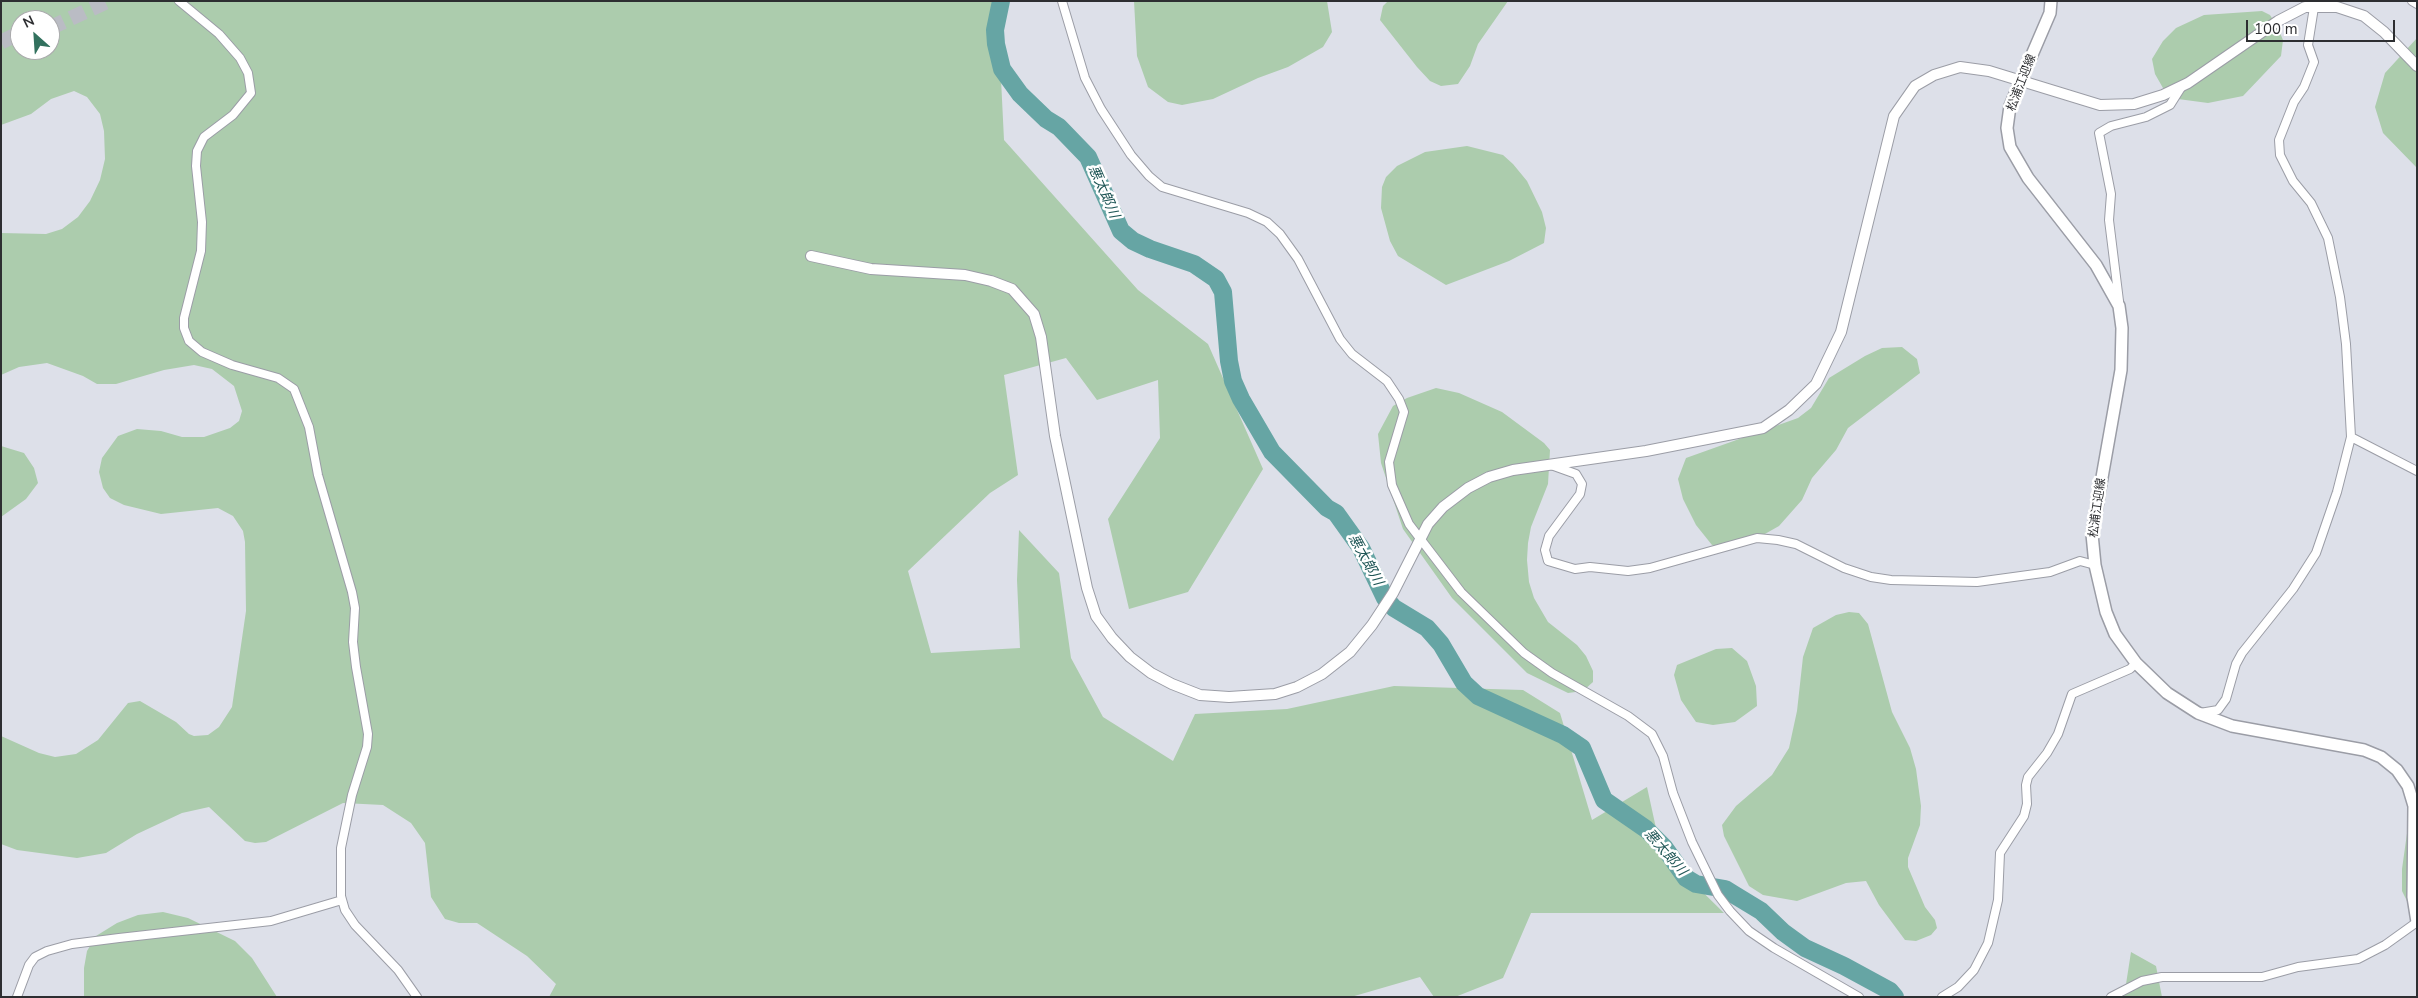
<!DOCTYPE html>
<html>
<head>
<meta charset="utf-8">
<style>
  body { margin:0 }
  #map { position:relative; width:2418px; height:998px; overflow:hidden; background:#dde0e9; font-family:"Nunito Sans",sans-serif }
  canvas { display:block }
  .frame { position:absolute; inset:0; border:2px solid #2d2e31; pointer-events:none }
  .north { position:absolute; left:10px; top:10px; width:50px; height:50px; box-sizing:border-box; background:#fff; border:1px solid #ababad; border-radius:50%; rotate:334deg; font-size:14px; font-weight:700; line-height:20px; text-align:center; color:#2d2e31 }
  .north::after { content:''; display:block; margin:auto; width:18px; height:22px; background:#32715e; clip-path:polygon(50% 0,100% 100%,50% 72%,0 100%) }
  .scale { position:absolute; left:2246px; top:20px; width:149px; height:22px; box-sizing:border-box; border:2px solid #2d2e31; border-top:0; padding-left:6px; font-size:15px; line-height:18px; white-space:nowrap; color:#2d2e31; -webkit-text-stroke:4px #fff; paint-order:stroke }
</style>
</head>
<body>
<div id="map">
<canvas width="2418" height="998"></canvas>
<div class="frame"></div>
<div class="north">N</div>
<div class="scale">100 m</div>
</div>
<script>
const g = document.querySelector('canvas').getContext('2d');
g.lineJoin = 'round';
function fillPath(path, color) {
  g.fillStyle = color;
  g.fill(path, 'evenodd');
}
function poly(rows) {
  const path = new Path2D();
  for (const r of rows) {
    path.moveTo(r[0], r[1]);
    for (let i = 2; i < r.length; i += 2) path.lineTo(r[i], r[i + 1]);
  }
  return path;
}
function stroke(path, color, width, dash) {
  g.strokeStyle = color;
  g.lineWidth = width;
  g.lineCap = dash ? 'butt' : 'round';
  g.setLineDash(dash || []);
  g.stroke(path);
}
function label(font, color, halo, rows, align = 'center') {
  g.font = font + ' "Nunito Sans","Noto Sans JP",sans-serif';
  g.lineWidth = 5;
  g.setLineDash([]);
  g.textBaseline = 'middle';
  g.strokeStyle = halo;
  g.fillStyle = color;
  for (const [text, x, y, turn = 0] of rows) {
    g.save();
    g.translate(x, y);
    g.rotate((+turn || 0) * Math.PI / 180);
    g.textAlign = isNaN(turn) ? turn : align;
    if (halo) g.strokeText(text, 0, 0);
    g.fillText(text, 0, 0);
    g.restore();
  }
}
fillPath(poly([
  [1,1,1009,1,998,18,1004,140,1138,290,1208,344,1263,469,1188,592,1129,609,1108,519,1160,438,1158,380,1097,400,1066,358,1004,375,1018,475,990,493,908,571,931,653,1020,648,1017,580,1019,530,1059,573,1071,658,1103,717,1173,761,1195,714,1287,709,1394,686,1523,690,1560,713,1592,820,1647,787,1661,851,1724,913,1531,913,1503,978,1455,997,1434,997,1420,977,1351,997,549,997,556,984,527,956,477,923,459,923,445,919,431,897,425,843,411,823,383,805,343,803,266,842,255,843,245,841,209,807,182,813,137,834,106,853,77,858,17,850,1,844,1,736,39,753,55,757,76,754,98,740,128,703,140,701,176,722,189,734,194,736,208,735,219,727,232,707,246,611,245,542,243,531,233,516,218,508,161,514,124,505,110,498,103,488,99,472,102,458,118,436,137,429,161,431,182,437,204,437,230,428,239,421,242,411,234,386,212,369,194,365,164,370,116,384,97,384,83,376,47,363,19,367,1,375,1,233,46,234,62,229,78,217,90,201,100,180,105,159,104,131,100,114,87,97,74,91,51,99,31,114,1,125],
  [20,20,50,20,50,50,20,50],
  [1134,1,1327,1,1332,32,1323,47,1288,67,1258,78,1213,99,1182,105,1168,102,1148,87,1137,56],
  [1388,1,1508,1,1478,44,1470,66,1458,84,1441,86,1430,81,1417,67,1380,20,1383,6],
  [2262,11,2270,15,2277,26,2283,40,2281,56,2243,96,2208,103,2178,99,2163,88,2155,74,2152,59,2163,41,2176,28,2204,15],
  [2417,38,2417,168,2383,133,2375,107,2385,73],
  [1467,146,1503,155,1513,164,1527,181,1542,212,1546,228,1544,243,1509,261,1446,285,1398,256,1390,241,1381,208,1382,187,1386,177,1397,166,1425,152],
  [1902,347,1917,359,1920,373,1848,428,1836,450,1812,478,1802,500,1779,526,1756,539,1718,547,1712,545,1696,525,1683,499,1678,479,1686,458,1798,418,1811,408,1829,378,1865,356,1882,348],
  [1436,388,1459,393,1502,412,1544,443,1550,450,1548,484,1531,527,1528,543,1527,560,1529,582,1534,598,1548,622,1577,645,1586,656,1593,671,1593,682,1583,691,1568,693,1527,673,1452,598,1403,529,1381,463,1378,434,1393,406,1407,398],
  [1,446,24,453,34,468,38,483,26,499,1,517],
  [1849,612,1859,613,1868,624,1892,712,1910,748,1916,769,1921,806,1920,825,1908,858,1908,867,1925,907,1935,920,1937,928,1931,935,1916,941,1905,940,1879,905,1866,881,1846,883,1797,901,1763,895,1749,886,1724,836,1722,825,1736,806,1772,775,1789,748,1797,711,1803,657,1813,628,1836,615],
  [1732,648,1747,661,1756,686,1757,706,1735,722,1713,725,1696,722,1681,700,1674,675,1677,665,1716,649],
  [2411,805,2410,907,2402,891,2402,869],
  [163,912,188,918,235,941,252,958,277,997,84,997,84,968,87,951,96,936,117,923,138,915],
  [2131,952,2156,966,2162,997,2124,997]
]), '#acccad');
stroke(poly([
  [1001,1,995,30,996,44,1002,69,1020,94,1046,119,1059,127,1088,157,1121,231,1133,241,1150,249,1194,264,1216,279,1223,292,1229,361,1233,381,1241,399,1272,452,1327,508,1336,513,1361,548,1385,598,1394,608,1427,628,1441,644,1464,683,1478,696,1563,735,1582,748,1604,800,1646,829,1664,847,1686,878,1696,884,1725,889,1733,894,1761,911,1783,932,1805,948,1844,966,1890,991,1895,997]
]), '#66a5a4', 18);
stroke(poly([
  [50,28,108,1],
  [1,42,20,33]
]), '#babcc4', 15, [15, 8]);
const minor = poly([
  [179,1,219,34,240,58,248,73,251,93,233,115,204,137,197,151,196,166,202,222,201,251,184,318,184,328,189,341,202,352,232,365,278,378,294,389,309,427,318,475,352,592,355,608,353,642,356,667,368,734,367,747,352,795,341,848,341,896,345,910,355,925,398,970,417,997],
  [1062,1,1085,78,1101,109,1131,155,1149,176,1162,187,1248,213,1267,222,1280,234,1298,259,1340,339,1352,354,1387,381,1399,399,1404,412,1389,462,1392,485,1409,524,1461,592,1524,653,1552,673,1628,716,1652,734,1663,756,1673,793,1692,842,1718,895,1730,911,1749,931,1774,948,1859,997],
  [2412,1,2417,4],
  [2119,301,2109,220,2111,194,2099,133,2111,126,2146,117,2170,105,2182,86],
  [2351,437,2417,471],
  [1551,465,1576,474,1582,484,1580,494,1549,536,1545,550,1548,561,1575,569,1590,567,1628,571,1650,568,1757,538,1778,540,1796,544,1844,568,1871,577,1891,580,1977,582,2050,572,2080,561,2095,565],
  [2200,713,2218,710,2226,699,2236,664,2242,653,2293,589,2316,553,2337,492,2351,437,2346,344,2340,297,2328,238,2311,203,2293,181,2280,155,2279,140,2294,102,2304,87,2314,62,2308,45,2315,1],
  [17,997,29,965,35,957,47,951,72,944,119,938,271,921,342,900],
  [1942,997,1958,987,1974,970,1988,943,1998,900,2000,853,2024,816,2027,804,2026,785,2028,777,2047,753,2058,734,2072,694,2130,669,2136,663],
  [2111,997,2142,981,2162,977,2262,977,2298,967,2358,959,2385,945,2417,922]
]);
const tertiary = poly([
  [811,256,871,269,965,275,991,281,1012,289,1034,314,1041,337,1055,436,1087,588,1096,616,1112,638,1130,657,1151,673,1172,684,1200,695,1229,697,1275,694,1297,687,1322,674,1350,652,1372,625,1393,593,1428,524,1443,507,1468,488,1489,477,1513,470,1646,451,1763,428,1789,410,1816,384,1841,332,1894,116,1915,86,1934,75,1960,67,1989,71,2100,105,2134,104,2163,95,2188,83,2278,21,2305,7,2337,7,2364,16,2384,32,2417,66]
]);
const secondary = poly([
  [2051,1,2050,13,2010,106,2007,128,2010,147,2028,178,2096,265,2119,306,2122,328,2121,370,2092,534,2095,565,2106,612,2115,634,2136,663,2167,693,2198,713,2232,726,2364,750,2381,757,2397,770,2408,786,2414,806,2413,897,2417,922]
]);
stroke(minor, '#9b9da6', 10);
stroke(tertiary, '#9b9da6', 12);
stroke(secondary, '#9b9da6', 14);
stroke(minor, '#fff', 8);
stroke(tertiary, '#fff', 10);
stroke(secondary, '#fff', 11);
label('12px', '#2d2e31', '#fff', [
  ["松浦江迎線",2022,83,-69],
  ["松浦江迎線",2098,508,-82]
]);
label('italic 14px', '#1e5555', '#fff', [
  ["悪太郎川",1103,192,66],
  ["悪太郎川",1365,560,61],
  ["悪太郎川",1665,853,49]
]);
</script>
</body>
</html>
